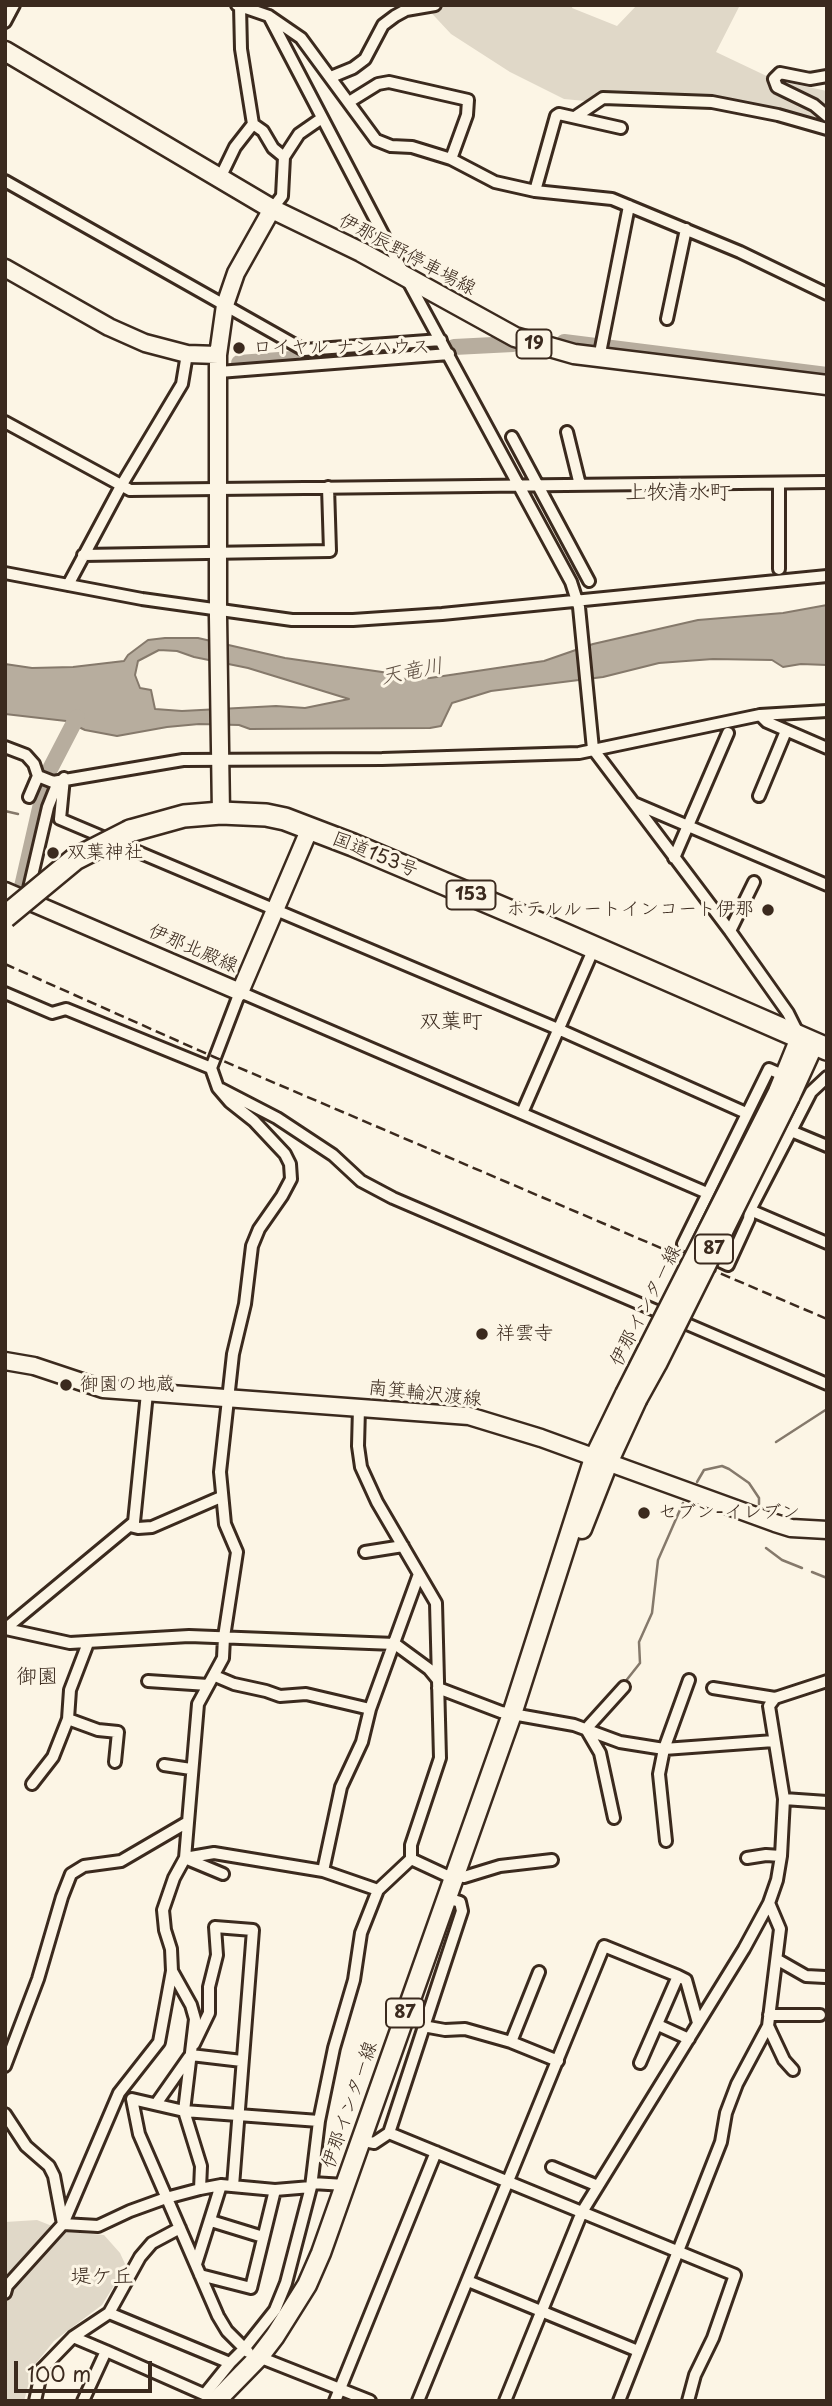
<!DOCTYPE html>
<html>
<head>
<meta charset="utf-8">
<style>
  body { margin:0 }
  #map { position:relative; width:832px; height:2406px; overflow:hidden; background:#fcf5e5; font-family:"Playpen Sans",sans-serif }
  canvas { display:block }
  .frame { position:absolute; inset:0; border:7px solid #3b2a1e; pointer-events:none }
  .scale { position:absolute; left:14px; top:2361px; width:138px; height:32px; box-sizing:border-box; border:4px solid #3b2a1e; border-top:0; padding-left:9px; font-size:21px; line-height:24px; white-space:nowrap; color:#3b2a1e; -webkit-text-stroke:5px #fcf5e5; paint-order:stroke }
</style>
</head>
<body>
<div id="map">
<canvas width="832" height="2406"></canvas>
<div class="frame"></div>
<div class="scale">100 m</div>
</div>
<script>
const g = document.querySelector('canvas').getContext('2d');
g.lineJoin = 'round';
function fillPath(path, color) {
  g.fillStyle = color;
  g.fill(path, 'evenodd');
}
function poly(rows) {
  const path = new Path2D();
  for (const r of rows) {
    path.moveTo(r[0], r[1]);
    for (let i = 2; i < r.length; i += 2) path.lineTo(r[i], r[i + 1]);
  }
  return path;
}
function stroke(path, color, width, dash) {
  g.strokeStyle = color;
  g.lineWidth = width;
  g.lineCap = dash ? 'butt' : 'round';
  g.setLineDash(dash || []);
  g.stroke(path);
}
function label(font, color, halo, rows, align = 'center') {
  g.font = font + ' "Playpen Sans","Klee One",sans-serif';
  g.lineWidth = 6;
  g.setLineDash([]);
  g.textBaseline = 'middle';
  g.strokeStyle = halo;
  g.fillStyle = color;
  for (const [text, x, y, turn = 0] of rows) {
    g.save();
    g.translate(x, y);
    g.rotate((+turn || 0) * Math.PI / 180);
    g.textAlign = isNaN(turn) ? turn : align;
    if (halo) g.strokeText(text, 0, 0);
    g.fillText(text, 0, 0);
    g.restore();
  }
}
fillPath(poly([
  [424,5,573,5,572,8,617,26,637,5,740,5,716,52,775,80,827,91,827,129,769,109,670,109,564,99,510,72,451,34],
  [37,2220,67,2232,104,2235,120,2253,126,2266,102,2305,54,2341,33,2367,24,2401,5,2401,5,2222]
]), '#e0d8c8');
const water = poly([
  [827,605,827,665,801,664,783,667,772,660,713,659,659,663,603,677,491,691,452,703,441,726,430,728,250,729,239,725,199,724,167,727,117,736,85,730,66,721,5,714,5,664,32,668,73,667,124,661,128,655,148,640,165,638,198,638,285,658,389,673,400,679,430,678,544,661,593,644,698,620,783,613,827,605],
  [159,650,177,651,194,657,248,668,349,699,305,708,276,706,182,711,155,709,151,690,140,688,135,675,138,661,159,650]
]);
fillPath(water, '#b7ad9e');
stroke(water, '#85796b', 2);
stroke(poly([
  [5,811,18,814],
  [32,817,36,818],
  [248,989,283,1005],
  [402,1056,521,1107],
  [527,1110,576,1131],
  [776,1442,827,1409],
  [697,1482,704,1470,722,1466,729,1469,749,1483,759,1498,759,1504],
  [766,1548,782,1560,802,1568],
  [812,1572,827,1578],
  [625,1682,640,1663,639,1642,652,1613,658,1560,683,1503]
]), '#85796b', 2.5);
stroke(poly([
  [564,342,827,375],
  [454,347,513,344],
  [239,363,439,348],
  [21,891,48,773,77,717]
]), '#b7ad9e', 16);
const street = poly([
  [237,5,269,16,301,38,376,140,391,146,412,147,451,159,495,182,535,191,612,199,740,252,827,294],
  [269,16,395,257,571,582,579,607,593,749,730,931,788,1013,799,1035],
  [5,22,14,5],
  [827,76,810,79,780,73,774,79,777,87,814,105,827,116],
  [331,77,353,68,365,59,383,25,395,16,406,10,435,5],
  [349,102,378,84,389,82,468,100,467,115,451,159],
  [575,117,603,98,712,102,778,115,827,129],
  [253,124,263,131,273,148,284,157],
  [220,178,235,147,253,124,241,49,240,6],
  [5,181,304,350,441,340],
  [535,191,556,116,559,114,621,128],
  [272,209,282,196,284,157,299,134,322,118],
  [667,319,686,229],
  [599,358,629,206],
  [219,372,449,354],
  [5,422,130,490,827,482],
  [567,432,580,485],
  [512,437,589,581],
  [83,555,330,551,328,487],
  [779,569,779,483],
  [5,573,142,599,292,620,353,620,442,614,827,576],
  [68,585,121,486,182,384,187,354],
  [760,715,767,722,827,748],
  [5,747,26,755,34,764,38,776,29,797],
  [38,776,53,782,183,760,382,759,579,753,760,715,827,711],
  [64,778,60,819,558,1029,746,1113],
  [759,796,786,731],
  [634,803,827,885],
  [674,858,728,733],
  [27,897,48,807,56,787,63,779],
  [730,931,754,882],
  [5,993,52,1013,66,1009,211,1068],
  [785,1076,769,1069,683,1244,728,1265,749,1219,750,1210,827,1243],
  [221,1089,277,1118,333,1155,361,1181,393,1198,827,1384],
  [522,1113,594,948],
  [791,1131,811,1092,827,1077],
  [750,1210,791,1131,827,1146],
  [130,1526,138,1528,152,1527,221,1497],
  [365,1552,403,1546],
  [5,1629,134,1522,147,1393],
  [6,1629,70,1643,189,1636,395,1644,429,1669,438,1680],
  [215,1676,234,1684,266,1691,280,1696,306,1694,370,1709],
  [148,1681,208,1685],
  [438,1688,501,1712,574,1725,620,1742,664,1749,774,1741],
  [713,1688,775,1698],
  [68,1719,98,1730,118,1732,115,1762],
  [164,1765,191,1769],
  [32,1784,53,1757,68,1719,70,1690,88,1643],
  [784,1799,827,1802],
  [614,1818,600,1753,586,1729,624,1687],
  [666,1841,659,1774,664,1749,689,1680],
  [185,1858,214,1853,323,1871,378,1890,411,1859,411,1845,440,1758,436,1603,377,1502,361,1467,358,1446,359,1408],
  [747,1858,766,1855,781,1856],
  [187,1859,223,1874],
  [411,1859,454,1879],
  [323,1871,341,1787,362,1742,370,1709,419,1574],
  [464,1877,500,1866,552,1860],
  [778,1960,806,1976,825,1977],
  [172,1971,191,2005,195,2019,184,2111,132,2099,139,2134,218,2316,227,2331,248,2352],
  [769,2015,820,2015],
  [658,2025,689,2039],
  [423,2026,445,2030,465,2029,511,2042,558,2061],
  [768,2026,780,1929,769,1903],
  [511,2042,539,1972],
  [194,2044,209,2013,209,1987,217,1955,215,1927,253,1930,233,2186],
  [191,2055,242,2061],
  [640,2063,678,1976,686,1980,698,2023],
  [5,2066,38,1979,62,1897,71,1874,84,1866,121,1861,186,1823],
  [156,2104,189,2057],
  [5,2114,26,2146,49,2166,54,2176,63,2224],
  [319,2121,334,2048,354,1980,361,1933,378,1890],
  [389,2133,462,1911,460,1902,447,1898],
  [359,2140,374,2143,389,2133,735,2275,713,2338,695,2375,688,2401],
  [552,2167,598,2186],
  [312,2183,345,2185],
  [211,2221,263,2237],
  [63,2224,98,2226,130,2211,166,2198,200,2189,221,2185,275,2190,311,2187],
  [196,2264,221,2185],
  [200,2275,251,2288,275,2190],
  [468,2281,638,2351],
  [5,2293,7,2286,63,2224,119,2093,159,2042,172,1971,171,1949,165,1930,163,1910,174,1878,185,1858,198,1704,223,1658,224,1637,237,1552,225,1524,220,1472,233,1354,245,1304,252,1246,259,1229,282,1196,291,1179,290,1164,285,1154,254,1121,230,1102,218,1088,211,1068,240,992,707,1193],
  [109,2313,230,2363,244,2349,275,2310,286,2283,311,2187,319,2121,184,2111,201,2166,200,2189],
  [73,2337,106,2351,83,2401],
  [106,2351,217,2400],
  [259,2357,370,2401],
  [205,2394,230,2363],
  [35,2401,42,2369,73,2337,109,2313,140,2257,152,2243,180,2228],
  [335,2401,436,2152],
  [418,2401,604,1946,678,1976],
  [505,2401,582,2212,744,1949,769,1903,777,1880,781,1856,784,1799,769,1706,775,1698,827,1681],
  [619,2401,721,2142,726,2113,737,2084,768,2026,784,2060,793,2070]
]);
const secondary = poly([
  [5,268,109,327,145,343,187,354,218,355],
  [221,813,218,617,218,355,225,305,236,273,272,209],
  [5,891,240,992,310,828],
  [5,1361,34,1366,103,1389,469,1416,541,1438,775,1523,791,1528,827,1530]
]);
const primary = poly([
  [5,51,272,209,361,252,515,337,574,354,827,385],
  [778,1092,800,1038],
  [790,1097,814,1044],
  [582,1529,608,1463,637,1400],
  [216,2401,259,2357,275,2336,307,2285,321,2253,512,1714,594,1458,625,1394]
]);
const highway = poly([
  [130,831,184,816,221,813,266,815,285,819,353,845,554,930,827,1049]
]);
stroke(street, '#3b2a1e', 16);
stroke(secondary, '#3b2a1e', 21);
stroke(primary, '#3b2a1e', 23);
stroke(highway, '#3b2a1e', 26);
stroke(street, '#fcf5e5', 10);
stroke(secondary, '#fcf5e5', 16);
stroke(primary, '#fcf5e5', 18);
stroke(highway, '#fcf5e5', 21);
stroke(poly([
  [5,964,214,1057,827,1319]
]), '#3b2a1e', 2.5, [10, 5]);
const primaryBridge = poly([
  [625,1394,778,1092],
  [637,1400,657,1364,790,1097]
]);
const highwayBridge = poly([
  [5,917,75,859,130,831]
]);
stroke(primaryBridge, '#3b2a1e', 23, []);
stroke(highwayBridge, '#3b2a1e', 26, []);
stroke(primaryBridge, '#fcf5e5', 18);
stroke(highwayBridge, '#fcf5e5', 21);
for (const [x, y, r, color] of [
  [239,348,7,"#3b2a1e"],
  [53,853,7,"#3b2a1e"],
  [768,910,7,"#3b2a1e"],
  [482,1334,7,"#3b2a1e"],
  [66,1385,7,"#3b2a1e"],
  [644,1513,7,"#3b2a1e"]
]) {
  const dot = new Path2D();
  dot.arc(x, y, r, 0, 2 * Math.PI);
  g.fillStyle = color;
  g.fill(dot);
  stroke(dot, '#fcf5e5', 2.5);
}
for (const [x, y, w] of [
  [534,344,35],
  [471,895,49],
  [714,1249,38],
  [405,2013,38]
]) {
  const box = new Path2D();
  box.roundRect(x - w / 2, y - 14.5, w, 29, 5);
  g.fillStyle = '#fcf5e5';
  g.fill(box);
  stroke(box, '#3b2a1e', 2);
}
label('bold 18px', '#3b2a1e', null, [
  ["19",534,344],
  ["153",471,895],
  ["87",714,1249],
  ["87",405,2013]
]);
label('19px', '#3b2a1e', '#fcf5e5', [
  ["伊那辰野停車場線",407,255,28],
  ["国道153号",375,855,22],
  ["伊那北殿線",193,949,23],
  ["伊那インター線",646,1306,-63],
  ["南箕輪沢渡線",425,1394,6],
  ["伊那インター線",350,2105,-71]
]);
label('19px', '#3b2a1e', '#fcf5e5', [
  ["ロイヤル ナンハウス",253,348],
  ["双葉神社",67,853],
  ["ホテルルートインコート伊那",754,910,"right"],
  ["祥雲寺",496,1334],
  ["御園の地蔵",80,1385],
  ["セブン-イレブン",658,1513]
], 'left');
label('21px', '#3b2a1e', '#fcf5e5', [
  ["上牧清水町",678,493],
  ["双葉町",451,1022],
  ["御園",37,1677],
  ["堤ケ丘",102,2277]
]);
label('italic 21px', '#605144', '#fcf5e5', [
  ["天竜川",412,672,-11]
]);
</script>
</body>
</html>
